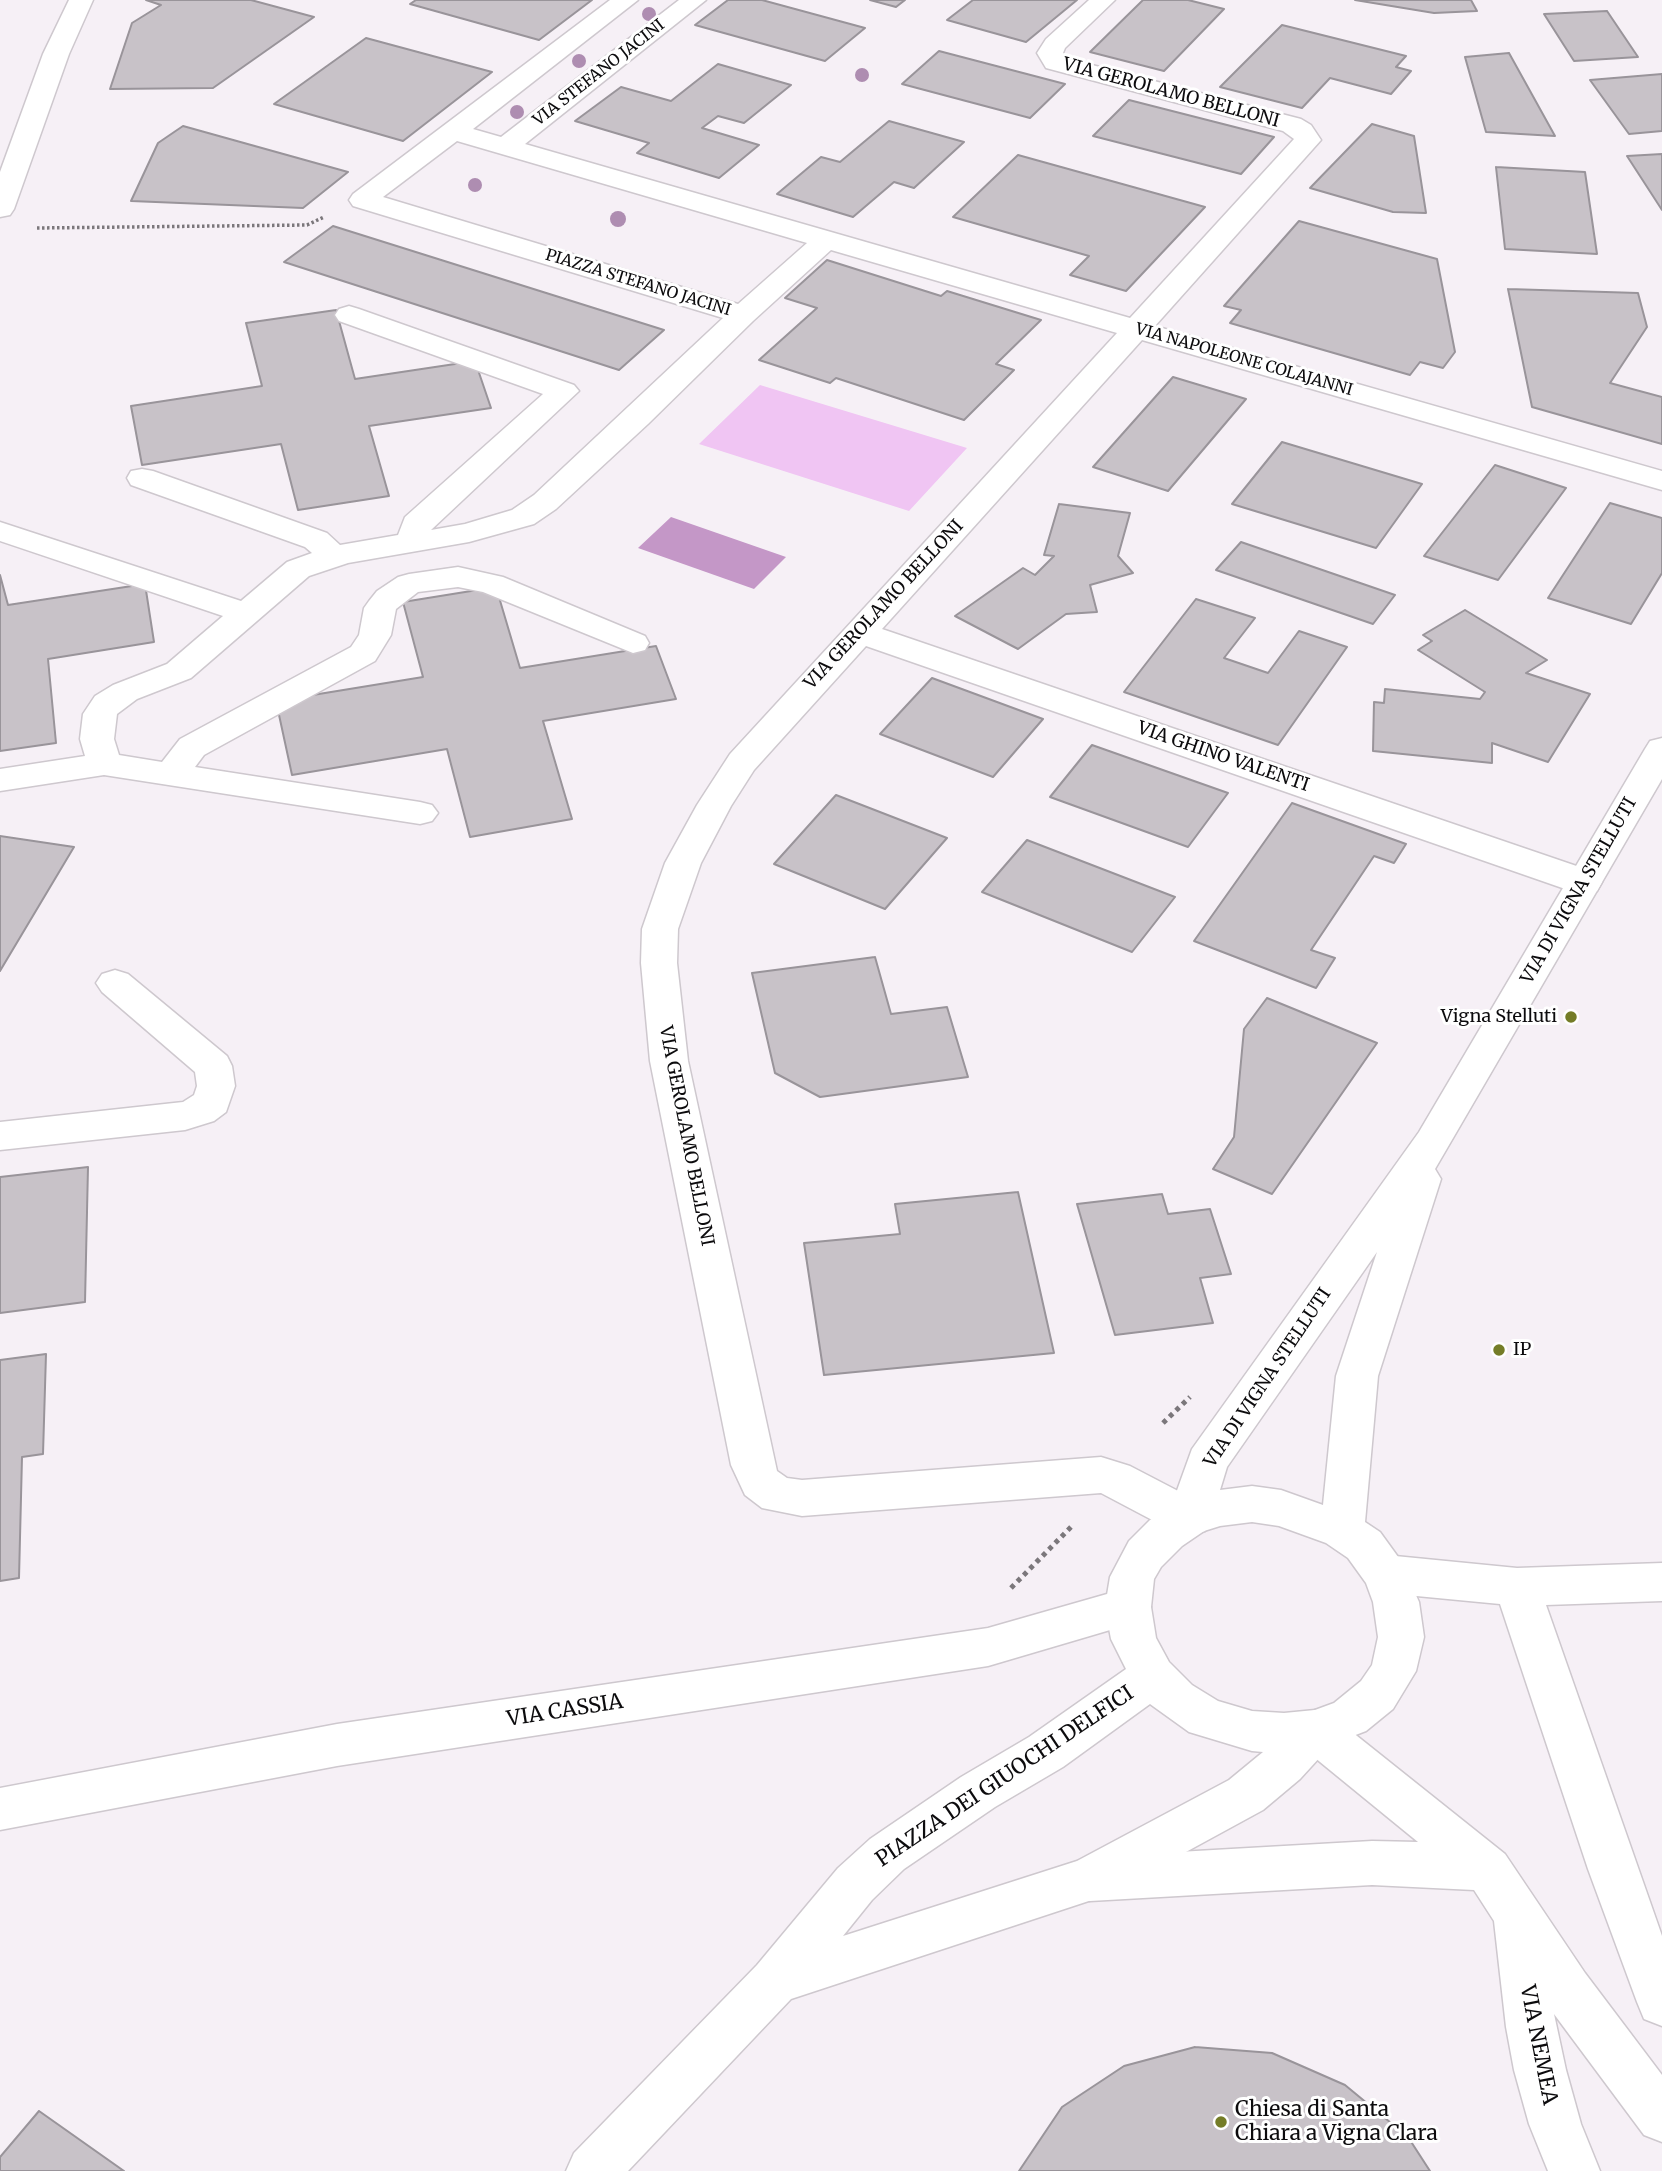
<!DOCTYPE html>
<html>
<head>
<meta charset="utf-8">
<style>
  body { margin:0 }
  canvas { display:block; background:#f6f0f6 }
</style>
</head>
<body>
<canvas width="1662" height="2171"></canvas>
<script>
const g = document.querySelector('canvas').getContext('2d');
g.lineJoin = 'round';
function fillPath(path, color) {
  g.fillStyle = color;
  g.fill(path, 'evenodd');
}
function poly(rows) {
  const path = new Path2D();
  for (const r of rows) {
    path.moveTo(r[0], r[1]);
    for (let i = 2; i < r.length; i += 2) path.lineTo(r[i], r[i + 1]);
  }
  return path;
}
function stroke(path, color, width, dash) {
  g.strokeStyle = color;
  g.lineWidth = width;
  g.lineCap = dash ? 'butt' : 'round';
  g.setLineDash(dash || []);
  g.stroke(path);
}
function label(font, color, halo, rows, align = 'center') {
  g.font = font + ' Merriweather,serif';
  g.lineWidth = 6;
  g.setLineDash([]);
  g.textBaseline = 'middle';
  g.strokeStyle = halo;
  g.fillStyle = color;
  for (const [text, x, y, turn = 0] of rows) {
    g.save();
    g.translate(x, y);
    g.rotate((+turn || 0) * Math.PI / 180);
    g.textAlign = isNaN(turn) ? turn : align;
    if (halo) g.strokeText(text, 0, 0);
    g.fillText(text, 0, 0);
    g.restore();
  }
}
fillPath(poly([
  [760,385,967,448,909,511,699,444]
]), '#f0c5f3');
fillPath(poly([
  [671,517,786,557,754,589,638,548]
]), '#c497c7');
const building = poly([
  [251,0,314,17,213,88,110,89,132,23,161,5,146,0,251,0],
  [416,0,592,0,539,40,410,4,416,0],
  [728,0,762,0,865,28,825,61,695,25,728,0],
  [870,0,905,0,896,7,870,0],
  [973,0,1077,0,1026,42,947,20,973,0],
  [1143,0,1188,0,1224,9,1164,71,1090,52,1143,0],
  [1355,0,1471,0,1477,11,1434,13,1355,0],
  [1607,11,1638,57,1574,61,1544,14,1607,11],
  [1282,25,1406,56,1396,67,1411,71,1391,94,1330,78,1302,108,1220,87,1282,25],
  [366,38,492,72,403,141,274,104,366,38],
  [939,51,1065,84,1030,118,902,84,939,51],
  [1509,53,1555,136,1486,132,1465,57,1509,53],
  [718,64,791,85,744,123,718,116,702,128,759,145,719,178,637,153,649,143,575,121,621,87,671,101,718,64],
  [1662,74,1662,131,1629,134,1590,80,1662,74],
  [1129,100,1274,137,1241,174,1093,136,1129,100],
  [889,121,964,142,914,188,894,182,853,217,777,194,821,157,840,162,889,121],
  [1372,124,1414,136,1426,213,1393,212,1310,188,1372,124],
  [183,126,348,172,303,208,131,201,158,143,183,126],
  [1662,154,1662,210,1627,156,1662,154],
  [1018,155,1205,207,1126,291,1070,275,1089,256,953,217,1018,155],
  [1496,167,1585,172,1597,254,1505,249,1496,167],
  [1299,221,1437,259,1455,352,1443,368,1420,362,1410,375,1230,323,1241,310,1224,306,1299,221],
  [333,226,664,330,619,370,284,262,333,226],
  [827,260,941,296,947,291,1041,320,996,364,1014,370,964,420,836,378,830,383,759,360,817,308,785,298,827,260],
  [1508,289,1638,293,1647,327,1610,383,1662,397,1662,444,1532,407,1508,289],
  [336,310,355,379,475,361,491,408,369,426,389,496,298,510,281,444,142,465,131,406,262,386,246,323,336,310],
  [1173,377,1246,399,1168,491,1093,467,1173,377],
  [1282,442,1422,484,1376,548,1232,504,1282,442],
  [1495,465,1566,488,1498,580,1424,556,1495,465],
  [1610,503,1662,518,1662,573,1631,624,1548,598,1610,503],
  [1059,504,1130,513,1118,556,1133,573,1090,585,1097,612,1066,614,1018,649,955,616,1023,568,1035,575,1054,556,1044,555,1059,504],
  [1241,542,1395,595,1373,624,1216,570,1241,542],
  [0,575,8,605,145,584,154,642,48,659,56,743,0,751,0,575],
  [496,587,520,668,656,646,676,699,543,721,572,819,470,837,447,749,292,775,276,701,423,677,403,602,496,587],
  [1196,599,1255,618,1224,658,1268,673,1299,631,1347,647,1278,745,1124,692,1196,599],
  [1465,610,1547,660,1526,673,1590,694,1548,762,1492,743,1492,763,1373,751,1374,702,1384,703,1385,689,1480,699,1485,692,1418,650,1432,641,1423,635,1465,610],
  [932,678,1043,719,993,777,880,734,932,678],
  [1092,745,1228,793,1188,847,1050,797,1092,745],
  [836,795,947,838,885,909,774,864,836,795],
  [1292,803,1406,844,1394,863,1374,856,1311,950,1335,958,1316,988,1194,941,1292,803],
  [0,836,74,847,0,971,0,836],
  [1027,840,1175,897,1132,952,982,892,1027,840],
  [875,957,891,1014,947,1007,968,1077,820,1097,775,1073,752,973,875,957],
  [1267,998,1377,1043,1272,1194,1213,1169,1234,1137,1244,1029,1267,998],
  [88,1167,85,1302,0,1313,0,1177,88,1167],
  [1018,1192,1054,1353,824,1375,804,1243,900,1234,895,1204,1018,1192],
  [1162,1194,1168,1214,1210,1209,1231,1274,1200,1278,1213,1323,1115,1335,1077,1204,1162,1194],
  [46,1354,43,1454,22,1457,19,1578,0,1581,0,1360,46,1354],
  [1195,2047,1272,2053,1345,2085,1408,2137,1430,2171,1019,2171,1062,2107,1124,2066,1195,2047],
  [39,2111,124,2171,0,2171,0,2157,39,2111]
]);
fillPath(building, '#c8c2c8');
stroke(building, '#99949a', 2);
const minor = poly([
  [69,0,93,0,69,54,14,209,10,215,0,217,0,172,43,54,69,0],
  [610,0,638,0,473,129,501,137,679,0,706,0,525,144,1130,318,1294,139,1283,131,1046,68,1037,53,1046,39,1089,0,1115,0,1065,48,1063,53,1065,58,1301,119,1311,125,1321,140,1155,326,1662,471,1662,490,1142,340,882,629,1597,873,1602,882,1597,891,1584,894,1571,891,866,646,754,770,731,806,701,863,678,929,677,963,688,1061,777,1471,787,1478,802,1480,1101,1457,1130,1466,1205,1505,1211,1518,1205,1531,1189,1536,1173,1531,1101,1493,802,1516,762,1508,745,1495,731,1465,650,1061,641,963,642,929,665,863,697,805,730,754,1117,333,831,250,753,321,648,424,556,509,534,524,469,542,348,563,309,576,191,678,137,699,117,714,114,739,119,755,162,762,180,739,351,647,359,635,364,608,369,601,377,591,398,577,409,574,458,567,503,577,645,636,649,643,645,650,633,653,483,592,458,587,418,592,396,609,391,635,375,661,204,755,195,767,420,802,432,805,438,813,432,821,420,824,104,775,0,791,0,769,85,756,80,739,83,714,95,696,113,685,167,664,223,616,0,541,0,522,241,601,287,562,312,553,305,547,131,485,127,478,131,471,142,469,153,471,327,533,340,545,398,535,405,517,543,394,339,321,335,315,339,309,349,306,359,309,574,385,579,391,431,530,465,524,512,510,534,495,723,318,353,206,349,200,353,194,610,0],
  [457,141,807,243,738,304,383,197,457,141],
  [115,970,128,974,227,1056,232,1066,235,1086,226,1112,214,1121,185,1130,0,1150,0,1122,183,1102,194,1095,197,1086,195,1072,102,992,96,983,102,974,115,970],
  [1385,1555,1517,1568,1662,1563,1662,1601,1546,1605,1662,1936,1662,2026,1644,2019,1637,2002,1588,1869,1500,1604,1385,1593,1369,1587,1363,1574,1369,1561,1385,1555],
  [1128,1588,1144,1594,1151,1607,1144,1620,988,1666,337,1766,0,1830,0,1788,337,1724,988,1628,1128,1588],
  [1315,1710,1332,1716,1505,1854,1585,1973,1662,2075,1662,2142,1644,2135,1554,2014,1566,2070,1581,2124,1600,2171,1548,2171,1529,2124,1514,2070,1506,2027,1494,1921,1474,1890,1372,1885,1090,1901,1073,1895,1066,1879,1073,1863,1090,1857,1372,1841,1418,1842,1298,1744,1292,1730,1298,1716,1315,1710]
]);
const major = poly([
  [1662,738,1662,779,1435,1169,1441,1179,1378,1376,1365,1522,1380,1532,1401,1561,1419,1602,1424,1637,1416,1671,1393,1709,1366,1731,1332,1744,1300,1779,1263,1810,1107,1895,791,1999,628,2171,566,2171,574,2153,757,1965,838,1868,870,1839,961,1777,1029,1737,1126,1669,1111,1639,1105,1607,1110,1577,1129,1541,1150,1520,1171,1507,1192,1449,1419,1132,1645,749,1650,741,1662,738],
  [1377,1252,1336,1376,1323,1505,1281,1490,1252,1486,1220,1490,1227,1467,1377,1252],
  [1252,1522,1279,1526,1326,1543,1348,1558,1366,1583,1373,1602,1378,1637,1372,1665,1361,1681,1334,1703,1315,1710,1284,1713,1252,1711,1218,1701,1192,1685,1169,1662,1156,1638,1151,1607,1154,1579,1161,1567,1182,1546,1204,1531,1220,1526,1252,1522],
  [1150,1704,1189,1732,1252,1751,1263,1752,1229,1780,1077,1861,843,1936,872,1900,904,1869,995,1807,1063,1767,1150,1704]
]);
stroke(minor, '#cec8ce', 3);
stroke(major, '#cec8ce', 3);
stroke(poly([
  [37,228,307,225,324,217]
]), '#7b777b', 3.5, [2.5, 2.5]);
stroke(poly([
  [1163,1423,1190,1397],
  [1011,1588,1071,1527]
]), '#7b777b', 5, [4.5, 4.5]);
fillPath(minor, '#fff');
fillPath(major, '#fff');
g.fillStyle = '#ae8db1';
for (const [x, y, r] of [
  [649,14,7],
  [579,61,7],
  [862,75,7],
  [517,112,7],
  [475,185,7],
  [618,219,8]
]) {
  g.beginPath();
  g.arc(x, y, r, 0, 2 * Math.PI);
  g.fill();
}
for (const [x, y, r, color] of [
  [1571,1017,7,"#747c27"],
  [1499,1350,7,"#747c27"],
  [1221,2122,7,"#747c27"]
]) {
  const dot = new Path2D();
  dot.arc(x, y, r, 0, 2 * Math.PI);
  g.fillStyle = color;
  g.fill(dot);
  stroke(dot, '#fff', 2.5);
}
label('16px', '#0c0b0d', '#fff', [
  ["VIA STEFANO JACINI",599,73,-38],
  ["PIAZZA STEFANO JACINI",638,283,17],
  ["VIA NAPOLEONE COLAJANNI",1244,360,16]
]);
label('18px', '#0c0b0d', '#fff', [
  ["VIA GEROLAMO BELLONI",1171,93,15],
  ["VIA GEROLAMO BELLONI",884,605,-47],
  ["VIA GHINO VALENTI",1223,757,19],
  ["VIA DI VIGNA STELLUTI",1579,891,-60],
  ["VIA GEROLAMO BELLONI",686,1136,79],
  ["VIA DI VIGNA STELLUTI",1268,1378,-56]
]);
label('18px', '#0c0b0d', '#fff', [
  ["Vigna Stelluti",1557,1017],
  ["IP",1513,1350,"left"]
], 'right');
label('21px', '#0c0b0d', '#fff', [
  ["VIA CASSIA",565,1711,-9],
  ["PIAZZA DEI GIUOCHI DELFICI",1005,1777,-34],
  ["VIA NEMEA",1538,2045,79]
]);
label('21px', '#0c0b0d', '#fff', [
  ["Chiesa di Santa",1235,2110],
  ["Chiara a Vigna Clara",1235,2134]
], 'left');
</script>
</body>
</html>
